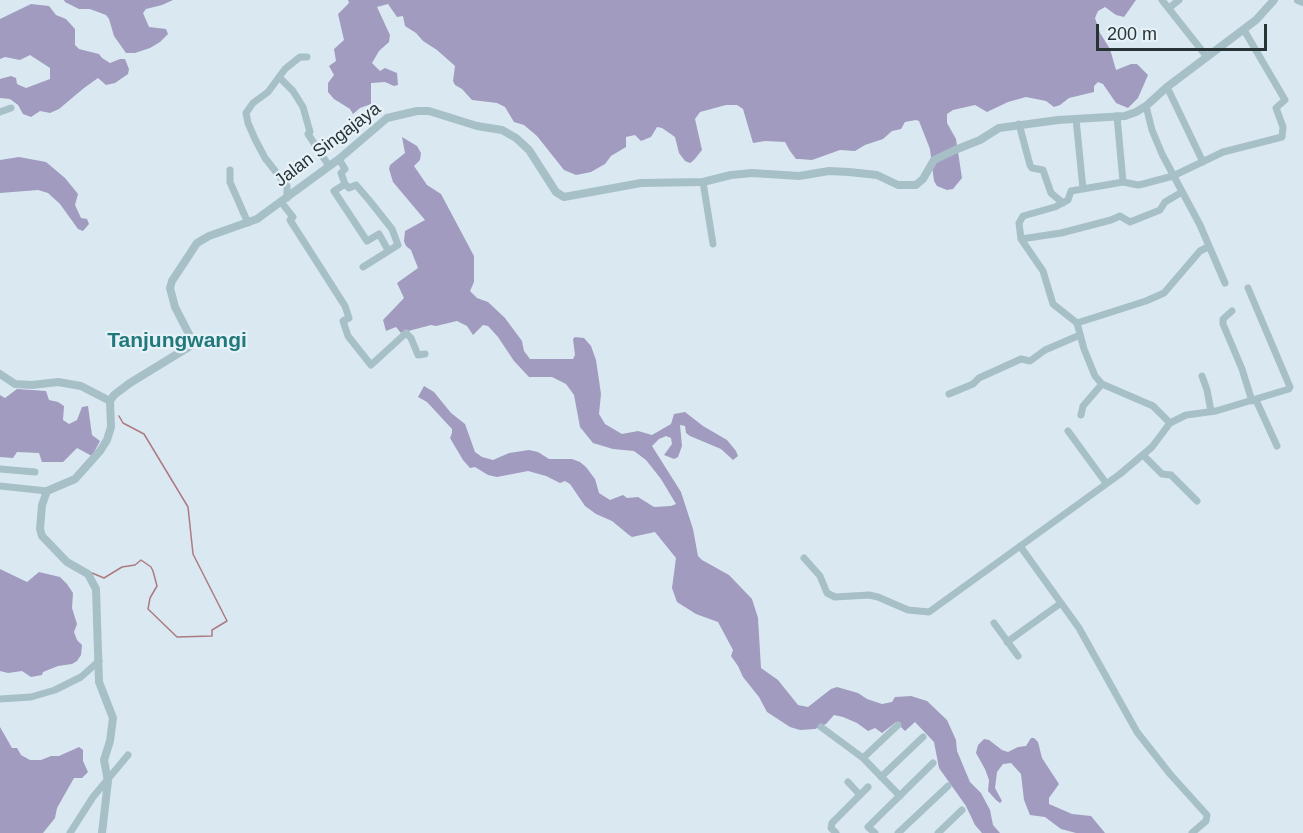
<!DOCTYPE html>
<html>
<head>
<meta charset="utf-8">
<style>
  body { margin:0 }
  #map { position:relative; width:1303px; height:833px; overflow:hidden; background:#dae9f1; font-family:Arial,sans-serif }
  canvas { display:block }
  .scale { position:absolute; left:1096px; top:24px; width:171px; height:27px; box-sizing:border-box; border:3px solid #273335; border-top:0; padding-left:8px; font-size:18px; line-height:21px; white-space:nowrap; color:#273335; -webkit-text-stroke:4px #e6f2f8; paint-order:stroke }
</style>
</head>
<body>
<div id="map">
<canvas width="1303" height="833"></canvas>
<div class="scale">200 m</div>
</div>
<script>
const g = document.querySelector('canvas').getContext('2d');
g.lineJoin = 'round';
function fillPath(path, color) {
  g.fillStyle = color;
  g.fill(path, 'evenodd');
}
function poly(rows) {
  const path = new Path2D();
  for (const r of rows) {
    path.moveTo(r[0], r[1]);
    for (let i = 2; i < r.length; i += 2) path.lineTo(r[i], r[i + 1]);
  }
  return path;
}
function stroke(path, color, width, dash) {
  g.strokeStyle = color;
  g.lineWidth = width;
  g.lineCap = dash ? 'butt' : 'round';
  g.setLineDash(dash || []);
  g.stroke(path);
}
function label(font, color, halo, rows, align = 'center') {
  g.font = font + ' Arial,sans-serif';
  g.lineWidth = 4.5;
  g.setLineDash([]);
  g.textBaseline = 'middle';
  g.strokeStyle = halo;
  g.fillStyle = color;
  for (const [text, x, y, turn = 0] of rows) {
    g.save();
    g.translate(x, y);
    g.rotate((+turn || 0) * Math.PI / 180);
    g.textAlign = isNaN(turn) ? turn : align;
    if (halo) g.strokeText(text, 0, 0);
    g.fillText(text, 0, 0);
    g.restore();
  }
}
fillPath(poly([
  [64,0,173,0,162,5,146,9,143,13,149,27,166,29,168,34,160,42,150,48,135,53,126,53,114,36,109,19,106,15,90,9,79,9,65,2],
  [348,0,1136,0,1124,17,1116,15,1105,7,1098,11,1095,18,1100,33,1110,49,1116,70,1131,64,1137,64,1148,75,1138,98,1128,108,1116,103,1103,84,1098,82,1094,86,1094,92,1069,98,1060,105,1054,107,1046,101,1026,97,1008,102,987,112,975,105,953,110,947,114,947,123,956,139,962,178,953,189,947,190,937,186,934,181,930,149,919,121,916,120,905,122,901,129,892,131,883,139,865,145,855,151,840,150,812,160,799,159,796,159,790,151,785,142,765,141,753,143,743,109,737,105,726,105,700,112,695,119,702,150,694,160,690,163,685,161,679,153,675,137,662,128,657,127,651,137,641,141,635,135,626,137,626,147,611,156,605,164,591,172,576,175,564,170,537,136,524,125,514,122,505,107,497,103,472,100,462,89,455,85,453,81,455,66,437,50,423,41,416,33,405,26,403,16,397,17,388,4,377,7,390,35,389,42,379,51,372,63,380,71,385,68,397,73,398,85,394,86,385,82,371,83,371,104,360,108,353,114,350,109,334,99,328,92,328,83,334,75,329,66,336,61,334,49,344,40,338,14,349,3],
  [31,4,49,6,56,15,66,19,75,29,75,45,79,49,99,54,102,58,110,63,120,59,125,59,129,69,128,74,115,83,106,85,98,78,84,88,59,109,50,113,40,111,31,117,23,114,18,105,10,99,0,98,0,79,11,76,16,78,17,84,26,88,50,79,50,68,30,55,20,60,5,57,0,59,0,19],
  [402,137,417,146,421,153,420,160,414,166,427,185,441,194,474,256,474,282,470,291,477,298,488,302,505,318,522,341,524,351,530,359,573,359,575,355,573,339,575,337,584,338,591,346,596,360,601,394,599,414,605,424,622,434,638,431,652,435,671,424,674,414,685,412,703,426,727,440,736,451,738,456,733,460,721,449,690,436,686,433,685,426,680,425,682,446,678,457,674,459,664,455,672,444,671,438,666,436,659,439,652,446,681,492,693,529,698,556,702,560,729,575,752,599,758,618,761,668,778,680,798,705,808,707,831,689,837,687,858,693,867,699,882,704,892,702,895,697,911,696,927,701,947,720,956,740,957,751,970,782,981,793,990,810,993,825,1000,833,982,833,975,825,966,806,939,768,934,742,915,722,905,731,896,722,882,733,875,728,868,731,857,723,843,717,834,715,826,724,815,729,800,730,790,727,767,712,759,697,743,677,738,666,731,656,733,650,718,622,696,614,677,602,672,588,676,558,655,532,632,537,629,535,612,521,596,514,585,506,570,484,565,481,560,483,546,476,528,471,497,477,488,475,475,467,470,468,463,460,450,438,452,433,452,429,427,402,418,397,424,386,434,392,451,413,465,424,475,452,482,457,493,460,509,453,529,450,538,452,549,459,572,459,580,462,586,467,595,479,599,493,610,500,623,495,627,498,638,497,654,507,671,506,676,504,661,479,646,460,634,451,613,449,593,443,580,427,574,395,566,384,552,377,529,377,514,361,498,337,488,326,483,325,473,335,467,326,457,321,436,326,431,325,401,333,396,327,386,331,383,320,404,298,397,283,418,268,411,250,406,246,404,241,405,231,425,220,393,182,389,169,390,165,405,153],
  [19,157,46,162,65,178,78,194,75,205,81,218,87,219,89,224,83,231,78,229,60,204,48,193,38,190,0,193,0,160],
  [17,389,46,391,49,400,58,402,64,406,63,420,69,424,77,420,82,407,88,406,92,435,100,441,92,456,77,448,63,462,42,462,39,453,17,452,13,458,0,457,0,395,5,398],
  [0,569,27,582,39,572,60,577,67,584,73,593,72,608,77,624,74,632,77,640,82,645,81,655,77,661,72,664,58,666,43,672,42,675,31,677,22,671,8,673,0,671],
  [0,727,12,748,17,748,21,755,30,760,41,760,51,756,59,756,79,747,83,750,83,761,88,772,82,778,74,778,57,808,55,818,43,833,0,833],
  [1031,738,1034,738,1038,742,1042,758,1059,784,1049,798,1049,804,1072,814,1091,816,1105,833,1076,833,1061,829,1045,817,1030,815,1024,800,1021,774,1011,763,1003,764,997,772,995,788,1002,801,1000,803,996,800,988,791,989,780,985,769,976,753,978,745,984,739,989,740,1002,750,1008,752,1018,747,1026,746]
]), '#a09bbf');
stroke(poly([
  [92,573,104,578,122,567,135,565,141,560,151,567,153,571,157,586,150,598,148,609,177,637,212,636,212,630,227,621,193,554,188,507,144,434,123,423,119,416]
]), '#ad7a82', 1.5);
stroke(poly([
  [1162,0,1207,57],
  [1169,8,1179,0],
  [279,77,293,91,303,107,310,132,308,134,329,166],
  [1167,87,1203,162],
  [1146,106,1152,130,1162,154,1200,225,1225,283],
  [0,112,11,108],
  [1117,116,1123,182],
  [1076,119,1083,189],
  [1019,124,1030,165,1032,168,1043,170,1051,193,1063,203],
  [339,159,345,169,341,173,345,184,349,188,356,185,369,200,392,229,398,245,363,267],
  [230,170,230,182,248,223],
  [703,182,713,244],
  [345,184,334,191,367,241,379,234,388,250],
  [287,198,287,186,265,158,255,139,248,123,246,113,253,103,268,92,285,69,300,57,307,57],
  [281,202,293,217,290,220,345,306,349,318,343,321,348,336,371,365,406,333,411,338,418,355,425,354],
  [1021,239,1061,233,1111,220,1120,216,1130,222,1160,210,1165,202,1182,192],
  [1232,311,1223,319,1223,324,1242,369,1252,401],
  [1077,323,1146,301,1164,293,1200,251,1208,247],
  [1202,376,1207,390,1211,411],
  [949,394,973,384,979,378,1021,359,1030,361,1045,350,1080,335],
  [1256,400,1277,446],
  [1081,415,1083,406,1102,384],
  [1170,423,1153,406,1102,384,1095,376,1084,349,1077,323,1053,304,1043,271,1021,239,1019,223,1023,216,1055,207,1068,200,1071,191,1123,182,1138,185,1143,184,1173,176,1223,152,1282,137,1283,127,1276,108,1285,100,1244,30],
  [1068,431,1106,483],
  [1143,455,1162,474,1171,475,1197,501],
  [0,469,35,472],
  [0,486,47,491],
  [1020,546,1079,628,1137,732,1170,774,1207,815,1206,821,1192,833],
  [804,558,820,576,827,593,835,597,869,595,878,597,908,610,929,612,1120,474,1152,447,1170,423,1186,415,1216,411,1289,389,1290,387,1248,288],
  [994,623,1018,656],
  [1007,642,1061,603],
  [0,699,31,697,55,690,81,677,99,661],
  [898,725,863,758,900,796],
  [821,727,863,758],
  [881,777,923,737],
  [848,782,860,795],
  [70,833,93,797,128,755],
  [836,833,831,828,832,823,868,787],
  [875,833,868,827,933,763],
  [898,833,948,786],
  [938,833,962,810]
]), '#a7c0c8', 7);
stroke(poly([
  [1298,0,1303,2],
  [0,374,15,384,32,385,58,382,81,386,110,401],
  [102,833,108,781,104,760,110,741,113,718,99,682,96,589,88,574,67,562,42,536,40,529,42,505,47,491,75,479,100,451,107,440,111,427,110,401,114,395,130,383,192,345,191,338,175,307,170,288,172,281,197,243,209,236,257,219,339,159,387,118,417,111,429,111,477,126,502,130,516,138,529,150,556,192,564,197,641,183,703,182,731,175,752,173,799,176,829,171,849,172,877,175,898,185,916,185,923,179,934,160,955,150,980,140,999,128,1058,120,1125,116,1136,112,1146,106,1167,87,1256,20,1274,0]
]), '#a7c0c8', 8);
label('18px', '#273335', '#e6f2f8', [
  ["Jalan Singajaya",328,145,-37]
]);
label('bold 21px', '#22797b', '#e6f2f8', [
  ["Tanjungwangi",177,341]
]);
</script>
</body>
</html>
